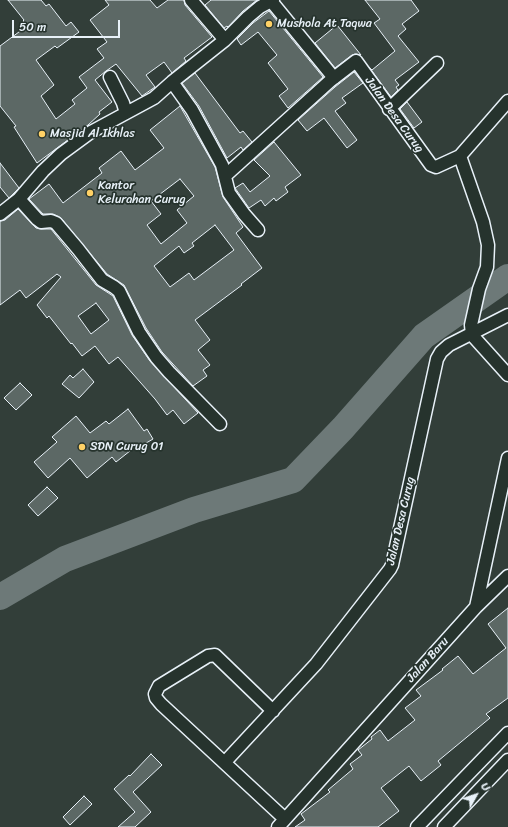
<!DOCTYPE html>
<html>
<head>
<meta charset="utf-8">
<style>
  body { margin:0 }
  #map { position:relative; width:508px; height:827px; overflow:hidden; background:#323e39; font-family:Sriracha,sans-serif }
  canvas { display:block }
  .north { position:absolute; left:456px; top:775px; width:40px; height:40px; -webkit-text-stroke:3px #26332d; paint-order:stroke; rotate:50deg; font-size:11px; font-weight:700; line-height:16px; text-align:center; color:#e8f1f8 }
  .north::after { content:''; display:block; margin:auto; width:14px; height:18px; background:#e8f1f8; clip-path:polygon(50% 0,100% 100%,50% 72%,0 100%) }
  .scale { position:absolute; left:12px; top:20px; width:108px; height:18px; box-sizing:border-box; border:2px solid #e8f1f8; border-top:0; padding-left:5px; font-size:12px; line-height:14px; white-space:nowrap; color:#e8f1f8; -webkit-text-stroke:3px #26332d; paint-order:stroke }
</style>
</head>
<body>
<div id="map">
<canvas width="508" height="827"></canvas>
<div class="north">U</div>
<div class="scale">50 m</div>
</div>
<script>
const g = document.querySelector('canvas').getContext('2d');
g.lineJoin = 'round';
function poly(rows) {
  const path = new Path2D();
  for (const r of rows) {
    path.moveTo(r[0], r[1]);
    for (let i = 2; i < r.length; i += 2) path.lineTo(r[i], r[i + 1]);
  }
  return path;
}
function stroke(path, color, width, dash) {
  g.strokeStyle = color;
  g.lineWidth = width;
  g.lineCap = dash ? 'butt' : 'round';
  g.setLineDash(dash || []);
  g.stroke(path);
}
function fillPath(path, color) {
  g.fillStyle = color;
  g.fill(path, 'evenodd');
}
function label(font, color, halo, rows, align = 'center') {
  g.font = font + ' Sriracha,sans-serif';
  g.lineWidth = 3.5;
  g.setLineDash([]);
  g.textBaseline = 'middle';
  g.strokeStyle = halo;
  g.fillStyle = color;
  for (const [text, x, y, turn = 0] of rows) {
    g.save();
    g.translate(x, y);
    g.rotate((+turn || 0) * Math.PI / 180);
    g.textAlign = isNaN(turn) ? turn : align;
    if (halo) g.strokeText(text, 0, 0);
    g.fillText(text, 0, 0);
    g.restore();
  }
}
stroke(poly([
  [0,597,65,559,194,510,293,480,343,428,424,336,508,277]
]), '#6d7978', 26);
const building = poly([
  [8,0,41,0,46,6,49,4,66,26,71,22,79,32,57,48,55,46,36,60,54,85,41,96,56,119,75,104,72,100,87,88,79,77,104,58,97,49,107,42,90,20,109,5,105,0,150,0,157,8,168,0,184,0,185,5,212,37,184,58,186,61,172,73,164,62,146,75,155,87,142,96,116,64,106,71,95,80,112,102,99,112,100,114,88,125,37,163,14,127,16,126,0,106,0,46,27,26,23,21,24,20,8,0],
  [211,0,257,0,243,11,228,27,227,26,224,28,205,5,211,0],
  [365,0,411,0,419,11,402,24,406,29,398,36,419,62,395,80,399,85,396,87,398,90,391,97,369,67,372,70,395,51,374,23,380,19,365,0],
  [269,11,323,77,288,108,279,96,288,89,268,63,277,55,258,32,241,45,237,39,253,23,269,11],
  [337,25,361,55,355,54,352,55,335,68,315,43,337,25],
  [354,72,363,83,342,98,346,103,335,111,357,140,347,148,324,118,307,131,298,120,335,87,354,72],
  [195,73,240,133,243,131,252,142,243,150,241,147,227,158,199,106,182,83,195,73],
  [407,102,422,122,414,128,400,109,407,102],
  [180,106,215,167,223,197,243,227,236,233,262,268,241,284,242,285,195,320,210,340,198,350,210,365,203,370,207,376,193,386,162,352,146,328,124,285,107,274,61,218,53,214,43,214,29,199,49,184,63,203,102,173,99,168,121,151,135,170,164,148,150,130,180,106],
  [180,179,194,196,177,210,187,223,161,244,147,225,161,214,151,201,180,179],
  [215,225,234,250,194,280,189,273,170,287,154,266,179,246,184,253,194,246,192,243,215,225],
  [274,142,301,175,285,187,288,192,276,201,274,198,265,206,261,200,249,208,235,188,243,183,250,192,270,176,254,160,274,142],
  [0,163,19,188,9,198,0,187,0,163],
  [18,209,36,228,41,229,51,229,96,285,113,296,132,335,150,361,198,413,184,424,173,410,167,415,155,399,118,357,109,364,95,346,82,356,72,343,71,344,49,316,47,318,37,305,61,277,57,274,26,298,20,290,0,305,0,221,5,220,18,209],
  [96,303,109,320,91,334,78,316,96,303],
  [83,369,94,382,79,398,62,384,70,375,73,378,83,369],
  [20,383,32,395,16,410,4,398,20,383],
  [128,409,144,431,147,429,153,439,136,449,135,447,116,462,112,457,87,478,70,458,48,478,34,462,57,442,52,437,76,416,90,433,106,421,109,424,128,409],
  [47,487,58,498,38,516,28,505,47,487],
  [508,608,508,698,486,714,490,718,438,761,441,765,421,781,409,766,381,788,399,811,378,827,295,827,305,820,301,814,330,792,328,790,353,769,350,764,362,755,358,750,372,739,371,737,380,730,388,741,415,720,405,708,421,696,416,690,443,670,442,669,458,656,473,674,506,648,488,624,508,608],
  [151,754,162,765,133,792,151,812,135,827,118,827,135,812,114,789,129,775,130,776,151,754],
  [84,796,92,804,70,825,63,817,84,796]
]);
fillPath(building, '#5c6865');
stroke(building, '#e8f1f8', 1);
const minor = poly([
  [191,0,225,40],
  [271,1,334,78],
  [110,77,123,103,126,113],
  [172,82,192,110,222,165,229,193,244,214,258,230],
  [389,109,437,63],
  [460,156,508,101],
  [225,176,330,81,356,61,431,165,436,167,460,156,483,222,488,245,487,267,479,289,471,325,472,335,508,375],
  [19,199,37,219,41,222,51,221,56,223,78,249,102,280,114,287,119,291,139,332,156,357,169,372,220,424],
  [0,214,19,199,43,171,61,154,91,132,154,98,172,82,225,40,248,17,260,7,273,0],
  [476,607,508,576],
  [273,711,215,655,208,656,159,686,155,694,156,698,161,704,285,819],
  [225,762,316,664,390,569,392,565,437,359,441,352,449,345,508,315],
  [278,827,476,607,508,458],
  [417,827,508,733],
  [444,827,508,760]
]);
stroke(minor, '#e8f1f8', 15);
stroke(minor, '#26332d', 12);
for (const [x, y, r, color] of [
  [269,24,4,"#ffd166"],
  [42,134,4,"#ffd166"],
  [90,193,4,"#ffd166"],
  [82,447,4,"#ffd166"]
]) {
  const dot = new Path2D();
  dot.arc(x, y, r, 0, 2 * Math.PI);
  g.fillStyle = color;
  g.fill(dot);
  stroke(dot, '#26332d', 1.5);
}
label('12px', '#e8f1f8', '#26332d', [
  ["Mushola At Taqwa",277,24],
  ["Masjid Al Ikhlas",50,134],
  ["Kantor",98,186],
  ["Kelurahan Curug",98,200],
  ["SDN Curug 01",90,447]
], 'left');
label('12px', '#e8f1f8', '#26332d', [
  ["Jalan Desa Curug",394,115,54],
  ["Jalan Desa Curug",401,521,-77],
  ["Jalan Baru",428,660,-48]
]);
</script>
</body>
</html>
